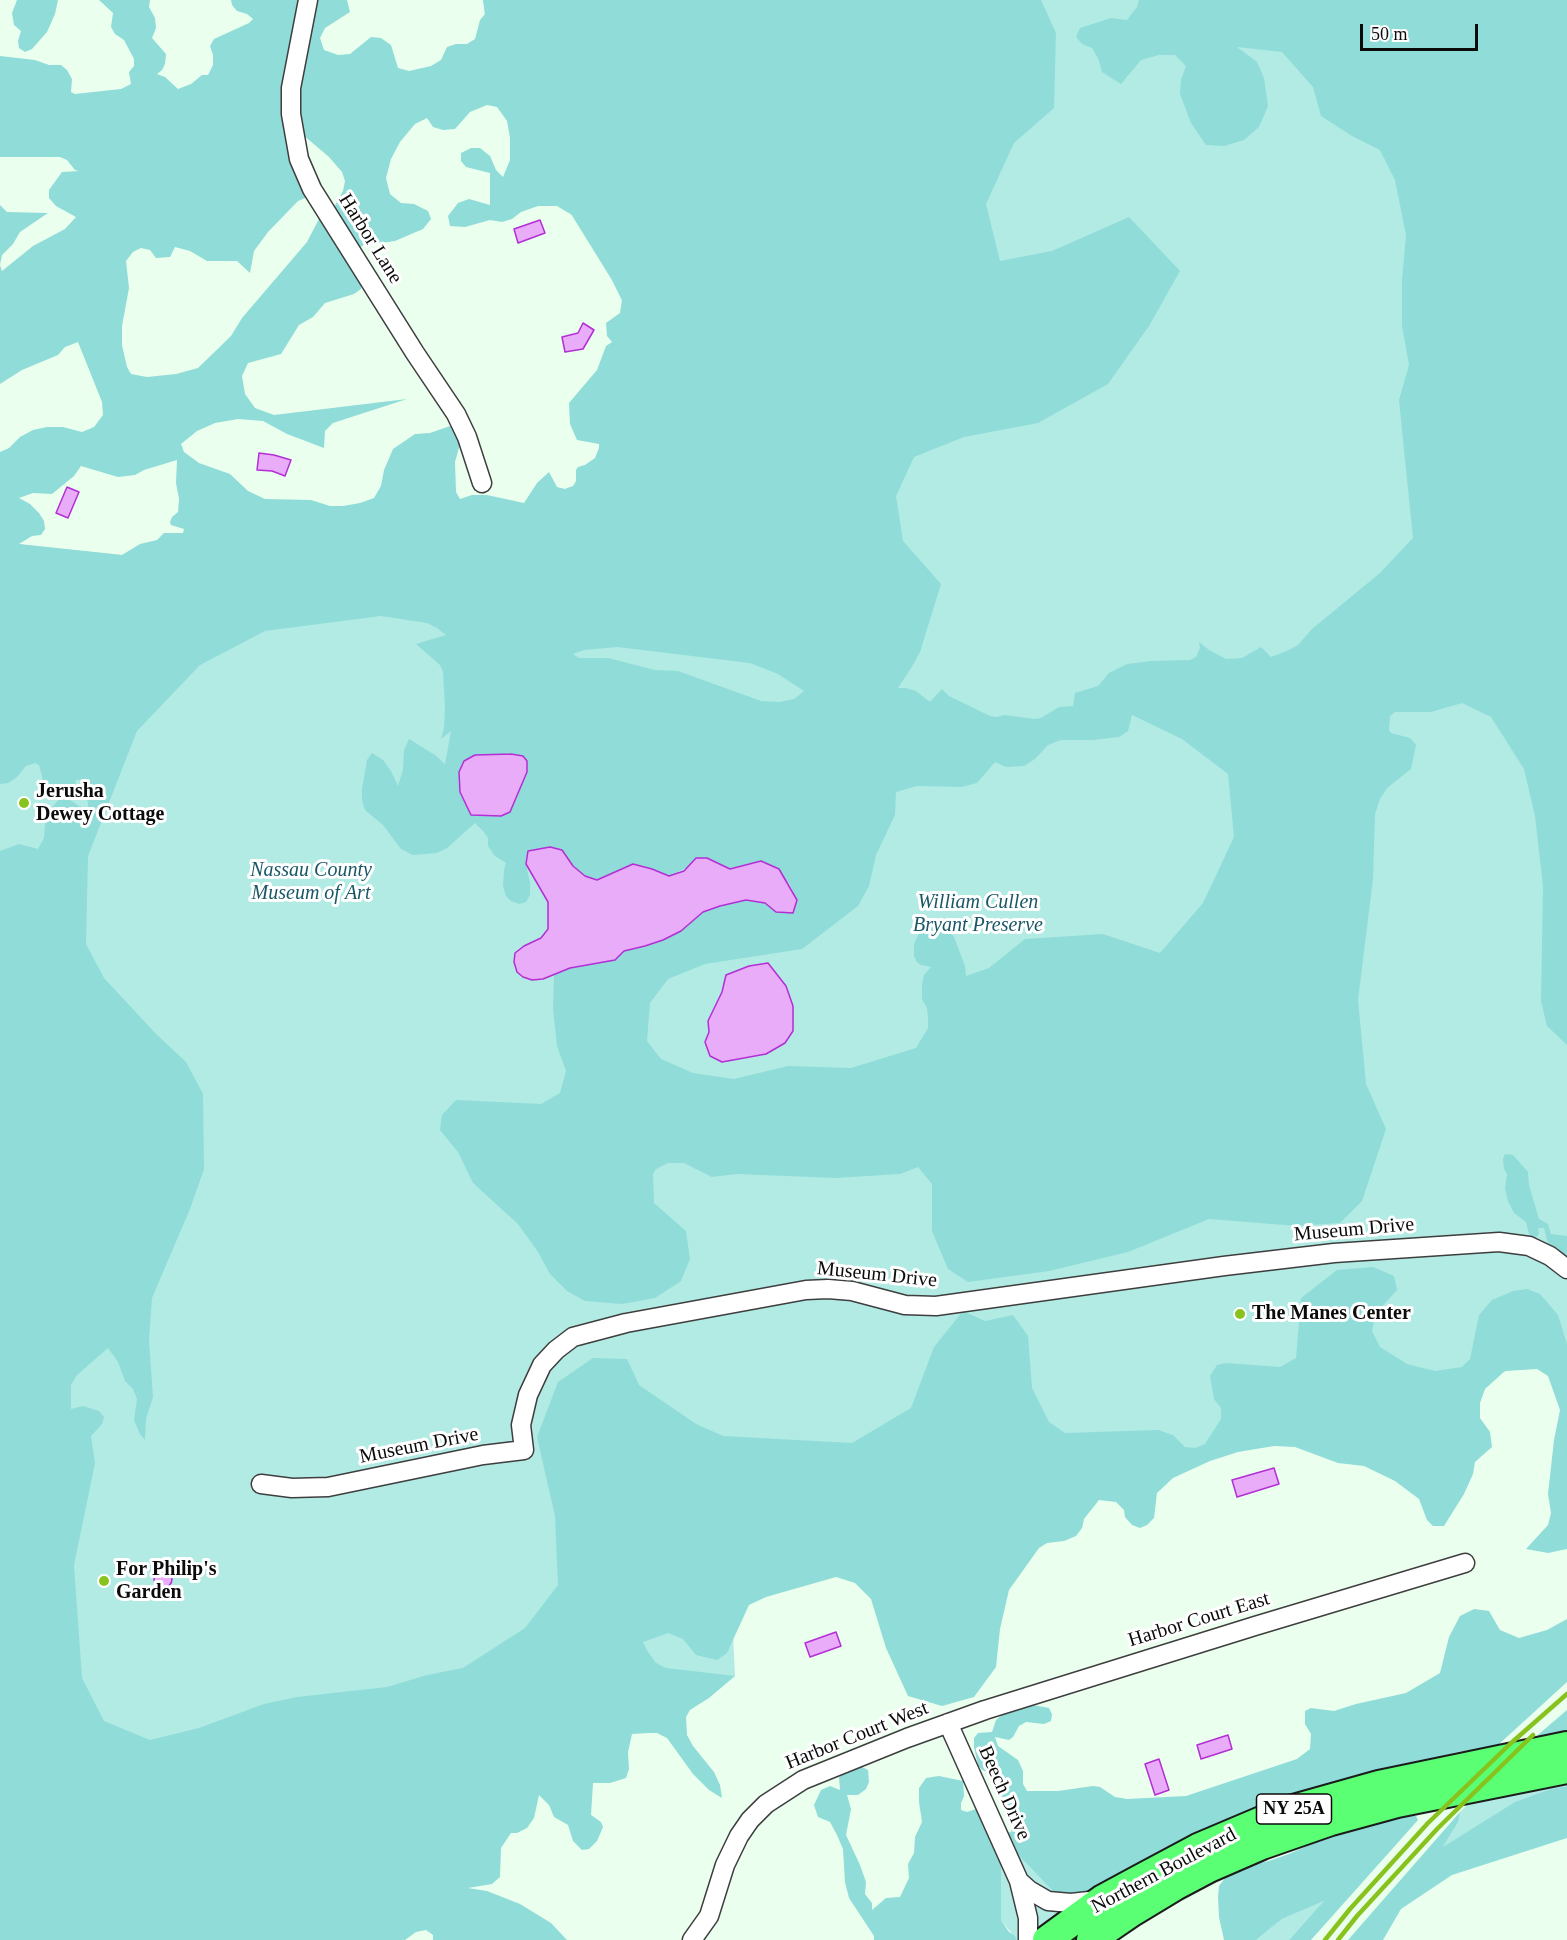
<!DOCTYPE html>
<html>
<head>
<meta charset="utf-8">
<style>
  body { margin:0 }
  #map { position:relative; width:1567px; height:1940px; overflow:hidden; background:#eaffee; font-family:Georgia,serif }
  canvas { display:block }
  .scale { position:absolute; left:1360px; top:24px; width:118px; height:27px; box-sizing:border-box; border:3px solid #0b0b0b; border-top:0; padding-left:8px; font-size:18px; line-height:21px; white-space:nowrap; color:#0b0b0b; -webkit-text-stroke:4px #fff; paint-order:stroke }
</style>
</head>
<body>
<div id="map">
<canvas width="1567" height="1940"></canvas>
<div class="scale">50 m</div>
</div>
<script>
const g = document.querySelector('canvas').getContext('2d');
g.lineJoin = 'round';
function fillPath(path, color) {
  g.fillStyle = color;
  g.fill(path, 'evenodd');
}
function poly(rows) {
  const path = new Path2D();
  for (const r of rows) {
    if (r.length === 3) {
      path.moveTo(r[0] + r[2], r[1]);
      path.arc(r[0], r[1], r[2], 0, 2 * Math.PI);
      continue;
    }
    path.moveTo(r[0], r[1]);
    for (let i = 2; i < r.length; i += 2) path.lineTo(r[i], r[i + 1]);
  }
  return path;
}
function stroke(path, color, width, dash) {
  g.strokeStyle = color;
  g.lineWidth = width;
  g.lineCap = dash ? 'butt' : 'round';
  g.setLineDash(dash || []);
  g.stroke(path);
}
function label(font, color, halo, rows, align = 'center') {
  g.font = font + ' Georgia,serif';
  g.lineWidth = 6;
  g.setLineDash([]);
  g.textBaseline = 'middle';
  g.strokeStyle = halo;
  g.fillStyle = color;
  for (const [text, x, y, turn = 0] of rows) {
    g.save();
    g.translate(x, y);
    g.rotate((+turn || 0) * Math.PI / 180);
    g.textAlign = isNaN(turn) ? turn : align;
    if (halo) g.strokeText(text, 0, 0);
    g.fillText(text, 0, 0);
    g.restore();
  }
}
fillPath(poly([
  [483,0,1567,0,1567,1390,1555,1357,731,1595,735,1676,436,1842,0,1935,0,544,17,544,122,555,201,533,512,508,579,484,656,371,612,280,536,158,488,38],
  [1567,1772,1567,1786,1551,1789,1442,1848,1452,1832,1460,1812,1487,1785],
  [1001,1837,1040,1877,1076,1899,1047,1940,1017,1940,1001,1920],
  [1326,1900,1289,1940,1256,1940,1282,1919]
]), '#b2ebe4');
fillPath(poly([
  [17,0,58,0,55,14,47,32,32,49,25,52,19,48,18,41,21,31,14,25,12,13],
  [99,0,150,0,149,7,155,18,156,28,152,38,166,54,165,64,162,70,157,74,165,77,178,89,191,84,202,75,208,75,213,65,213,55,210,46,214,39,249,23,253,19,247,14,237,11,232,5,231,0,347,0,350,12,325,28,320,38,324,50,338,55,350,54,371,37,381,38,391,45,398,68,409,71,431,66,441,60,447,47,456,44,467,44,475,39,480,20,485,14,483,0,1041,0,1056,33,1054,108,1014,143,986,204,1000,261,1052,251,1129,217,1180,271,1149,326,1108,384,1038,423,964,437,914,457,896,496,903,541,941,584,920,652,913,665,898,688,906,688,916,691,930,702,942,689,949,696,990,716,996,717,1005,715,1034,719,1041,718,1059,707,1073,706,1075,693,1098,686,1109,673,1127,664,1151,661,1190,660,1196,657,1200,648,1199,642,1209,650,1226,659,1242,658,1261,647,1271,657,1289,650,1298,645,1312,629,1380,573,1413,538,1399,400,1409,365,1402,326,1402,280,1406,235,1395,180,1380,150,1352,136,1321,116,1313,87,1282,52,1237,47,1257,62,1264,78,1268,106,1259,127,1244,140,1224,146,1206,145,1191,123,1180,94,1181,80,1186,66,1175,55,1159,55,1141,60,1121,84,1102,72,1098,58,1092,48,1082,44,1076,37,1080,28,1111,18,1127,20,1137,7,1139,0,1567,0,1567,1045,1547,1026,1541,1001,1543,886,1535,816,1524,769,1491,717,1462,703,1431,712,1395,712,1390,716,1389,730,1391,733,1410,738,1416,745,1411,769,1387,788,1380,799,1375,814,1373,879,1358,1000,1366,1084,1386,1129,1362,1201,1340,1223,1297,1226,1209,1219,1128,1252,1049,1271,968,1282,948,1269,932,1231,932,1184,918,1167,900,1174,835,1178,737,1174,712,1177,684,1163,668,1163,656,1169,653,1174,654,1203,686,1231,690,1259,681,1281,655,1298,622,1304,585,1301,567,1291,550,1274,538,1252,518,1224,473,1183,458,1152,440,1130,442,1115,456,1100,541,1104,560,1093,566,1071,557,1046,553,1008,554,975,570,968,615,960,624,951,645,946,663,940,681,931,703,912,720,906,746,900,765,903,776,912,792,913,797,899,789,883,761,861,730,869,707,858,669,876,652,869,633,864,597,880,585,876,573,865,562,850,528,851,526,864,530,883,530,895,526,902,519,904,511,901,506,896,503,886,504,870,506,863,495,856,488,846,488,838,484,832,475,823,447,848,437,853,413,855,401,849,383,825,365,810,362,800,362,789,367,760,372,753,383,760,391,771,398,786,403,770,404,750,409,739,435,755,445,764,451,731,441,739,444,728,445,708,443,672,440,665,416,644,446,635,437,628,427,623,381,616,265,631,200,665,137,731,88,856,86,944,104,978,155,1033,186,1062,203,1094,204,1169,190,1209,152,1298,149,1340,153,1397,146,1419,145,1440,140,1434,134,1420,137,1399,133,1389,125,1381,118,1362,108,1348,77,1375,71,1385,71,1409,83,1406,99,1411,104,1417,102,1424,91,1436,95,1463,74,1565,82,1678,104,1721,150,1740,199,1728,264,1704,297,1697,387,1687,427,1675,463,1668,525,1628,558,1585,555,1516,537,1437,558,1382,593,1358,627,1359,639,1385,696,1424,723,1436,852,1443,911,1408,934,1347,963,1311,985,1321,1013,1315,1028,1336,1032,1388,1049,1422,1065,1433,1158,1430,1173,1435,1185,1447,1195,1448,1205,1444,1221,1419,1221,1408,1214,1399,1210,1376,1217,1365,1226,1363,1280,1367,1296,1358,1301,1298,1337,1270,1373,1267,1394,1276,1397,1290,1376,1313,1372,1331,1380,1347,1407,1364,1435,1371,1462,1367,1470,1359,1479,1315,1492,1300,1513,1291,1527,1289,1540,1294,1558,1315,1567,1344,1567,1549,1548,1553,1526,1549,1548,1525,1551,1513,1548,1494,1554,1440,1560,1410,1548,1376,1537,1369,1505,1371,1485,1389,1480,1403,1480,1418,1490,1432,1492,1447,1475,1462,1473,1474,1464,1494,1444,1526,1433,1526,1427,1520,1419,1499,1395,1481,1364,1466,1338,1463,1295,1447,1274,1446,1238,1452,1210,1461,1173,1478,1157,1493,1154,1518,1147,1525,1140,1528,1132,1525,1125,1517,1124,1510,1116,1502,1099,1500,1084,1519,1082,1528,1076,1536,1064,1541,1047,1543,1039,1548,1009,1590,1000,1629,996,1667,974,1697,942,1706,908,1696,886,1648,871,1599,855,1583,836,1577,766,1597,749,1605,727,1653,717,1660,696,1655,683,1639,668,1633,643,1642,648,1652,656,1663,666,1668,735,1676,709,1698,690,1710,686,1717,687,1735,693,1746,714,1772,720,1785,722,1798,709,1790,693,1774,667,1738,657,1733,649,1733,632,1734,628,1752,629,1769,626,1778,610,1783,593,1783,591,1815,601,1822,603,1827,597,1841,589,1849,582,1850,573,1841,568,1825,554,1817,549,1805,539,1795,534,1818,527,1828,517,1833,511,1833,501,1848,500,1877,492,1884,468,1888,487,1891,520,1904,551,1923,567,1940,433,1940,433,1935,426,1930,416,1932,405,1940,0,1940,0,851,19,844,38,849,44,838,46,815,58,800,70,800,87,811,88,804,85,784,82,780,76,780,74,793,70,796,59,796,45,787,39,765,35,763,26,766,17,777,8,783,0,784,0,452,9,448,20,437,33,430,47,427,63,427,82,432,94,427,103,415,102,402,78,342,65,347,58,355,22,370,0,384,0,205,7,212,48,213,20,232,13,244,2,255,0,265,2,271,33,246,65,229,76,217,56,206,49,198,49,190,62,172,79,171,75,170,67,160,60,157,0,157,0,56,35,60,49,65,61,65,67,70,72,79,71,92,75,94,121,89,131,84,129,72,134,66,134,59,124,40,115,34,111,27,113,13],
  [487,105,497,107,507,121,510,138,510,160,503,177,496,170,490,156,480,148,471,148,461,153,461,161,466,167,490,173,490,205,469,199,458,203,448,216,450,226,465,227,490,220,502,222,512,219,521,212,538,206,557,206,572,215,612,280,622,300,620,313,606,323,607,336,612,342,606,346,597,370,569,403,570,424,577,440,599,444,599,448,595,458,585,465,578,467,576,470,576,481,573,486,565,489,557,487,549,472,537,483,524,503,487,495,472,495,460,499,456,492,455,462,460,444,457,428,450,426,430,433,415,434,393,449,384,470,381,486,374,498,360,503,343,506,330,506,311,500,265,499,248,491,230,474,199,463,184,452,181,444,197,431,215,423,238,419,263,421,287,434,324,448,325,431,333,423,407,399,274,415,255,408,245,394,242,376,248,363,281,354,299,325,313,317,325,303,354,294,361,289,361,247,367,242,381,243,395,241,423,229,431,219,428,211,414,204,401,203,390,194,386,178,391,159,400,142,415,124,427,118,433,127,443,130,455,129,470,112],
  [302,134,329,157,342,172,345,181,343,191,333,209,321,215,307,242,242,318,231,336,198,368,176,374,147,377,131,374,127,367,122,345,122,326,129,288,126,261,133,252,141,248,150,250,156,258,170,257,175,247,190,251,207,261,237,261,250,273,254,251,268,232,298,201,312,195,320,184,317,176,310,171],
  [177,460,176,483,179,499,178,512,172,517,170,522,171,525,184,529,183,533,164,533,157,540,140,544,122,555,19,544,32,536,41,535,45,529,44,521,39,513,30,504,19,498,33,493,52,494,74,476,81,466,118,477,135,475,144,470],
  [617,647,750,663,778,674,804,691,794,699,780,702,761,701,678,671,655,670,608,658,579,658,573,654,584,650],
  [1132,715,1182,739,1228,774,1234,837,1203,903,1160,953,1103,934,1025,939,989,968,966,976,965,966,954,937,945,925,936,919,928,919,923,924,914,944,914,956,917,962,921,965,931,967,924,975,922,985,922,999,927,1008,928,1019,928,1028,916,1048,851,1068,788,1066,734,1079,693,1073,661,1059,647,1041,650,1003,668,979,705,964,802,949,858,906,869,886,876,855,895,815,896,792,917,786,961,787,977,783,995,762,1006,767,1024,766,1035,759,1048,745,1061,740,1093,740,1119,737,1128,731],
  [488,754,527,772,510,812,501,816,471,815],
  [1505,1154,1513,1155,1528,1172,1529,1185,1539,1219,1548,1224,1551,1234,1567,1236,1567,1254,1561,1254,1552,1249,1547,1240,1544,1228,1538,1228,1539,1234,1535,1239,1529,1234,1526,1222,1514,1213,1508,1201,1505,1189,1507,1174,1504,1169,1503,1159],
  [1474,1609,1489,1611,1500,1630,1519,1638,1547,1630,1567,1619,1567,1682,1497,1746,1458,1752,1355,1778,1103,1899,1066,1897,1053,1891,1001,1837,1001,1920,1009,1932,1014,1935,1017,1940,874,1940,874,1936,849,1898,845,1882,843,1849,837,1835,830,1822,818,1817,814,1805,821,1790,830,1786,840,1790,839,1777,847,1771,862,1767,868,1770,869,1782,866,1789,858,1795,847,1795,851,1809,846,1835,860,1865,866,1882,865,1894,872,1903,872,1910,886,1898,900,1897,909,1878,908,1864,914,1853,915,1837,922,1822,919,1802,919,1788,926,1778,939,1776,963,1781,964,1796,961,1803,961,1810,967,1812,979,1808,1006,1833,1011,1832,1011,1823,1000,1803,1002,1783,997,1775,982,1770,978,1765,974,1747,974,1738,978,1733,992,1732,996,1720,1007,1711,1033,1705,1049,1708,1052,1714,1051,1721,1044,1724,1026,1722,1019,1726,1013,1737,1009,1740,995,1737,998,1746,1018,1760,1023,1771,1023,1784,1027,1791,1058,1791,1093,1786,1100,1787,1115,1797,1127,1799,1186,1796,1297,1759,1310,1749,1311,1734,1305,1724,1305,1711,1311,1708,1334,1711,1356,1704,1406,1693,1440,1673,1449,1637,1460,1616],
  [1567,1710,1567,1745,1532,1740],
  [1567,1786,1567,1838,1452,1875,1401,1909,1383,1940,1348,1940,1460,1812,1458,1822,1443,1847,1515,1802,1551,1789],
  [1399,1816,1416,1816,1418,1820,1311,1940,1289,1940,1324,1901,1282,1919,1256,1940,1224,1940,1219,1917,1218,1897,1219,1886,1228,1874,1250,1865,1269,1861,1289,1854,1338,1832]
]), '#90dcd9');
const water = poly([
  [540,220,545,233,518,243,514,229,540,220],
  [583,323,594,330,583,349,565,352,562,337,578,333,583,323],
  [259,453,274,455,291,460,285,476,272,471,257,470,259,453],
  [67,487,79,492,68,518,56,513,67,487],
  [511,754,523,756,527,761,527,772,510,812,501,816,471,815,460,792,459,772,464,761,475,755,511,754],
  [550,847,562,850,573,866,585,876,597,880,633,864,652,869,669,876,684,871,696,858,707,858,730,869,761,861,779,869,797,900,793,913,776,912,765,903,746,900,720,906,703,912,681,931,663,940,645,946,624,951,615,960,570,968,543,979,532,980,523,977,517,972,514,962,515,953,524,946,541,938,548,929,548,902,526,864,528,851,550,847],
  [768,963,786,986,793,1006,793,1031,785,1043,766,1054,722,1062,710,1056,705,1042,709,1032,708,1021,722,992,726,975,749,966,768,963],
  [1274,1468,1279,1484,1237,1497,1232,1480,1274,1468],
  [163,1579,9],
  [836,1632,841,1646,810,1657,805,1643,836,1632],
  [1228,1735,1232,1749,1201,1759,1197,1745,1228,1735],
  [1159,1759,1169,1790,1155,1795,1145,1764,1159,1759]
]);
fillPath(water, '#e8acf9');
stroke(water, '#b32fd4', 1.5);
const street = poly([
  [308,0,291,88,291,114,299,159,312,189,415,353,456,414,467,437,482,483],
  [261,1484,292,1488,328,1487,483,1455,524,1450,521,1425,528,1395,542,1365,556,1350,573,1337,626,1323,806,1290,828,1289,852,1291,905,1305,936,1306,1224,1266,1334,1253,1499,1242,1529,1246,1550,1256,1567,1269],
  [948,1723,1019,1881,1028,1918,1028,1940],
  [1019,1881,1029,1890,1048,1901,1071,1903,1098,1900],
  [692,1940,709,1916,725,1865,739,1836,750,1820,766,1804,803,1780,907,1738,985,1710,1255,1626,1465,1563]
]);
const primary = poly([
  [1047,1940,1103,1899,1140,1879,1198,1848,1283,1812,1379,1785,1567,1746],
  [1091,1940,1132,1912,1175,1886,1209,1868,1262,1845,1331,1821,1397,1803,1567,1769]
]);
stroke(street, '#3e3e3e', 21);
stroke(primary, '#1c1c1c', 32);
stroke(street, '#fff', 18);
stroke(primary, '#5aff74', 28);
stroke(poly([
  [1325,1940,1350,1909,1428,1823,1510,1744,1567,1694],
  [1338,1940,1357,1916,1438,1828,1533,1735]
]), '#87c21d', 4.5);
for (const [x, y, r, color] of [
  [24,803,6,"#87c21d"],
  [1240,1314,6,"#87c21d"],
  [104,1581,6,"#87c21d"]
]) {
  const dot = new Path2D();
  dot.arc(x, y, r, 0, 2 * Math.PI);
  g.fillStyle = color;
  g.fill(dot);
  stroke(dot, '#fff', 2);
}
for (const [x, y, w] of [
  [1294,1809,75]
]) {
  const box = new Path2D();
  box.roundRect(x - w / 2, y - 15, w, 30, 4.5);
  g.fillStyle = '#fff';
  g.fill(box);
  stroke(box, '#0b0b0b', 1.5);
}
label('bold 18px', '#0b0b0b', null, [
  ["NY 25A",1294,1809]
]);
label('20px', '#0b0b0b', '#fff', [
  ["Harbor Lane",370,239,58],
  ["Museum Drive",1354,1230,-5],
  ["Museum Drive",877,1275,6],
  ["Museum Drive",419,1446,-11],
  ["Harbor Court East",1199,1620,-17],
  ["Harbor Court West",857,1736,-22],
  ["Beech Drive",1004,1793,66],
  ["Northern Boulevard",1164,1871,-28]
]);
label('bold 20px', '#0b0b0b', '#fff', [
  ["Jerusha",36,792],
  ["Dewey Cottage",36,815],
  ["The Manes Center",1252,1314],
  ["For Philip's",116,1570],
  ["Garden",116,1593]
], 'left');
label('italic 20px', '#195766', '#fff', [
  ["Nassau County",311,871],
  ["Museum of Art",311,894],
  ["William Cullen",978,903],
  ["Bryant Preserve",978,926]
]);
</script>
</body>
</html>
